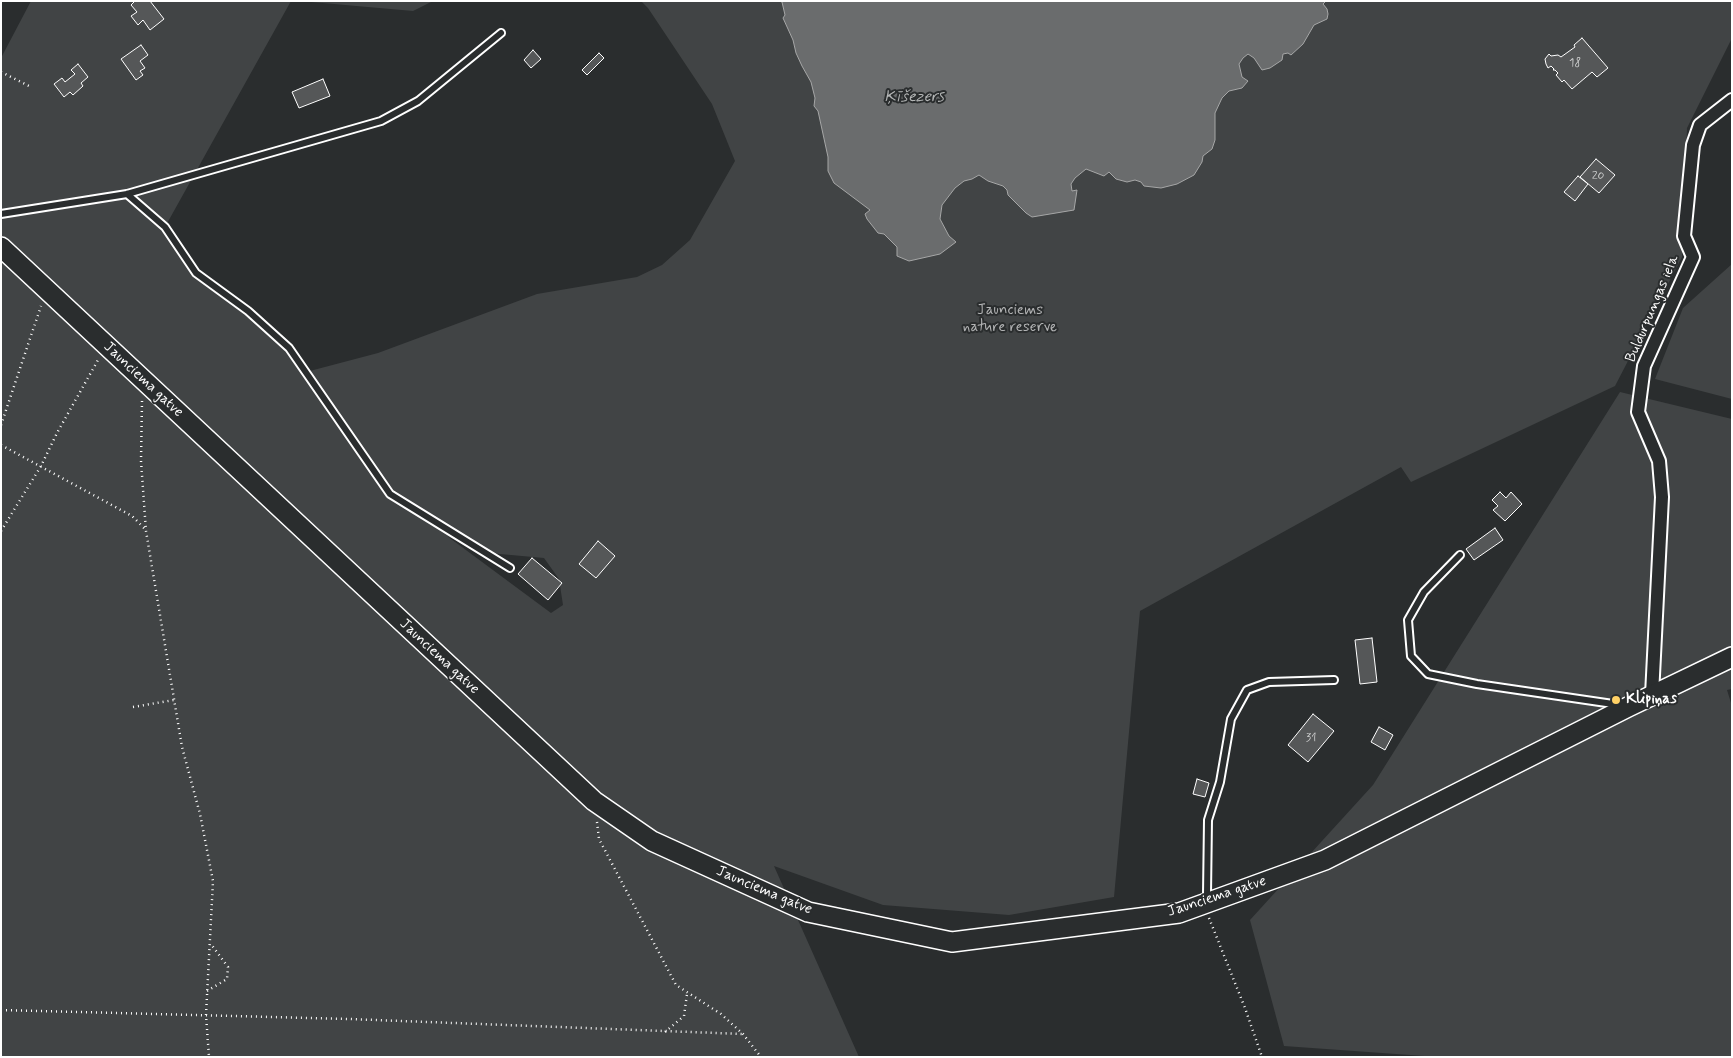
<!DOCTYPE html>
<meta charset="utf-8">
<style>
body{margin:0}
#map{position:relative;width:1733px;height:1058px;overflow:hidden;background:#2a2d2e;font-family:Mynerve,sans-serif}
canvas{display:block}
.frame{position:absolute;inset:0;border:2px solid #fff;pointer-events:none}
</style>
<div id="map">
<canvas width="1733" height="1058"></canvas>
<div class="frame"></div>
</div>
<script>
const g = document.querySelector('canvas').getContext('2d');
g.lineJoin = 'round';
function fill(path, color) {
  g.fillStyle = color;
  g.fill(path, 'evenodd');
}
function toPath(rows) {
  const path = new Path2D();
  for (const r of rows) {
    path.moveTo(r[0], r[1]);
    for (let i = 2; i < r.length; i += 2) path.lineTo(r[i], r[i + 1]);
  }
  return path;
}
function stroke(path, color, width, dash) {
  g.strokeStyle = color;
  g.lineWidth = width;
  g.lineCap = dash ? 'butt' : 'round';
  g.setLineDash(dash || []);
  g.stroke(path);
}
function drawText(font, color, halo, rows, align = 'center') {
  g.font = font + ' Mynerve,sans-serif';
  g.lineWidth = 4;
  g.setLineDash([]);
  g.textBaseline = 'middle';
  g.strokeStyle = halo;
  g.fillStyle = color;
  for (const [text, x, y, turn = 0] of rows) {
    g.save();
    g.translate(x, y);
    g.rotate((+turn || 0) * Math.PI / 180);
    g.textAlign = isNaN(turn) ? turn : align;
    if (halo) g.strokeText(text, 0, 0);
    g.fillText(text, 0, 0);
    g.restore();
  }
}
fill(toPath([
 [31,1,291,1,165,227,196,273,289,348,306,372,378,353,537,294,637,277,662,265,690,240,735,161,712,104,648,8,641,1,1732,1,1732,38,1687,128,1682,257,1615,386,1411,482,1401,467,1140,611,1114,897,1009,915,883,905,774,866,859,1057,1,1057,1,58],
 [447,536,478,552,544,558,559,579,563,605,551,613],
 [300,1,433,1,413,11],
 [1732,264,1732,399,1655,379,1683,308],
 [1620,392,1732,419,1732,689,1727,690,1732,706,1732,1057,1438,1057,1284,1046,1250,920,1373,785]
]), '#414445');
const water = toPath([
 [780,1,1326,1,1323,4,1327,9,1328,14,1327,19,1314,25,1303,44,1291,55,1288,53,1283,54,1282,60,1270,68,1262,70,1254,58,1248,54,1243,58,1239,64,1242,77,1248,81,1242,88,1229,91,1222,98,1215,113,1215,140,1212,149,1203,156,1202,162,1194,175,1177,184,1161,188,1144,186,1141,182,1135,180,1127,182,1116,179,1109,172,1104,176,1086,169,1075,178,1071,184,1072,191,1077,190,1074,210,1032,217,1026,213,1008,195,1007,190,1003,186,988,181,979,175,972,179,964,181,955,188,942,205,940,219,949,236,956,242,940,254,909,261,897,256,897,247,884,234,878,233,867,219,865,214,870,210,834,183,828,171,828,157,818,111,814,106,815,98,811,82,802,66,796,53,793,40,783,18,785,15,782,2,780,1]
]);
fill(water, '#6a6c6d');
stroke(water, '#a6a7a7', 1);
const building = toPath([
 [135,1,150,1,164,19,150,30,143,20,138,25,131,16,137,12,131,5,135,1],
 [1582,38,1608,68,1597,77,1592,72,1572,89,1564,80,1562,82,1556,75,1558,73,1555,70,1553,70,1554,69,1551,66,1548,68,1546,64,1545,59,1549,54,1551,56,1558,55,1561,57,1575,47,1574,45,1582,38],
 [141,45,148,55,140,61,145,68,140,71,143,75,136,80,121,59,141,45],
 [533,50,541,59,531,68,524,60,533,50],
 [599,53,604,58,587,75,582,70,599,53],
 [78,64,88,77,81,83,83,86,73,95,70,92,64,97,54,84,62,78,65,82,75,74,71,70,78,64],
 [323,79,330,96,299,108,292,92,323,79],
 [1596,159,1615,175,1599,193,1580,177,1596,159],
 [1578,176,1588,184,1575,201,1564,192,1578,176],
 [1500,492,1506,498,1511,492,1522,504,1505,521,1493,510,1498,506,1492,500,1500,492],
 [1495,528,1503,540,1474,560,1466,549,1495,528],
 [598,541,615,556,596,578,579,564,598,541],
 [532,558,562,583,548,600,518,574,532,558],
 [1372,638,1377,682,1360,684,1355,640,1372,638],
 [1313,714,1334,731,1308,762,1288,745,1313,714],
 [1379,727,1393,735,1385,750,1371,742,1379,727],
 [1197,779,1209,783,1205,797,1193,794,1197,779]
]);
fill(building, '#555758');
stroke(building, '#fff', 1);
const service = toPath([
 [127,194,165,227,196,273,248,311,289,348,390,494,510,568],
 [1,214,127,194,381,121,418,101,501,33],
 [1460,555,1424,592,1408,620,1411,656,1428,674,1477,684,1620,705],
 [1205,900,1207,894,1208,820,1220,782,1231,719,1247,690,1269,682,1334,680]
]);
const minor = toPath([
 [1652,695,1662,497,1659,461,1638,412,1644,366,1693,257,1684,236,1693,145,1700,125,1732,100]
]);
const secondary = toPath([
 [1,247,594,801,652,841,808,912,952,942,1179,913,1325,860,1628,707,1732,657]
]);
stroke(service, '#fff', 10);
stroke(minor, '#fff', 16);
stroke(secondary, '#fff', 22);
stroke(toPath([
 [1,72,29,86],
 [142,401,141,461,146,531,182,747,200,814,213,881,206,1015,209,1057],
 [1,425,41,306],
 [1,445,132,516,146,530],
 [1,531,41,466,57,433,98,360],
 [133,707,174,700],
 [597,822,599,839,676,985,721,1014,743,1034,761,1057],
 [1209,918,1245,1008,1262,1057],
 [207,991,227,979,228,967,211,944],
 [1,1010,349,1019,743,1034],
 [665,1032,684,1016,687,994]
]), '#fff', 2.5, [1, 4]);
stroke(service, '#2a2d2e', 6);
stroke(minor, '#2a2d2e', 12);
stroke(secondary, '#2a2d2e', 19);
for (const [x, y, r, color] of [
 [1616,700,5,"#ffd166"]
]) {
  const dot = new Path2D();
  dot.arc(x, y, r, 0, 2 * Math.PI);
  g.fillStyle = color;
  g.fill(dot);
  stroke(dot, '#2a2d2e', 2);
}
drawText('12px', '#d4d5d5', null, [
 ["18",1575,63],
 ["20",1598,176],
 ["31",1311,738]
]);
drawText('15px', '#fff', '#2a2d2e', [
 ["Buldurpungas iela",1653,309,-67],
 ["Jaunciema gatve",143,380,43],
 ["Jaunciema gatve",439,657,43],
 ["Jaunciema gatve",764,891,23],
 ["Jaunciema gatve",1217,897,-18]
]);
drawText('15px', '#b3b4b5', '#2a2d2e', [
 ["Jaunciems",1010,311],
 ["nature reserve",1010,328]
]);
drawText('bold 15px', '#fff', '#2a2d2e', [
 ["Klipiņas",1626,700]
], 'left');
drawText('italic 16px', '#b4b6b6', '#2a2d2e', [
 ["Ķīšezers",914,98]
]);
</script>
